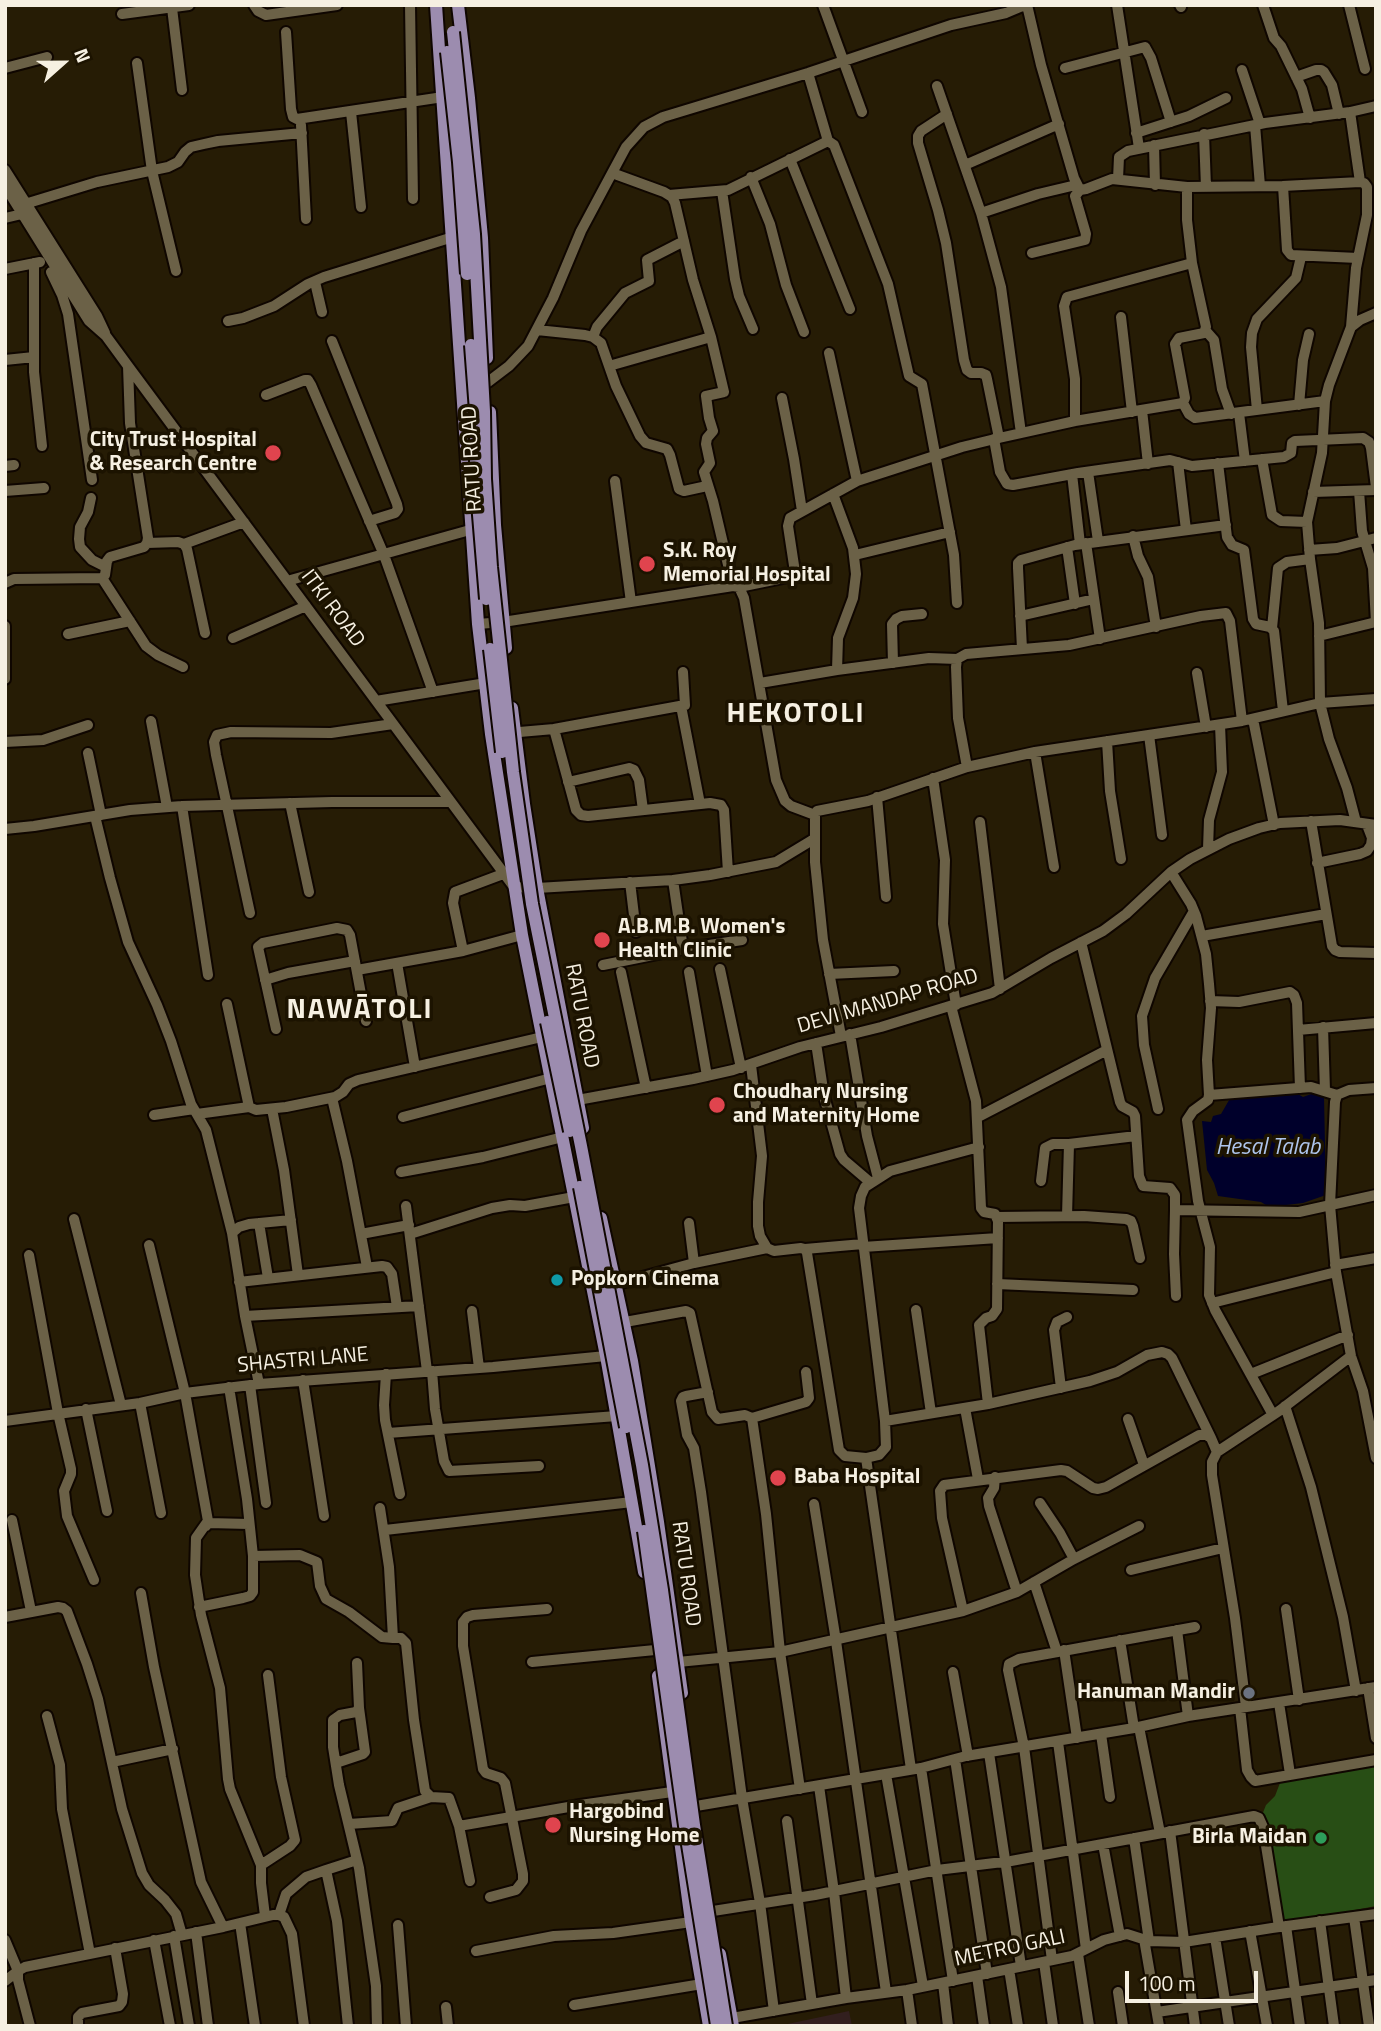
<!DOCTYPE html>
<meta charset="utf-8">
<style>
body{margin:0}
#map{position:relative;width:1381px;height:2031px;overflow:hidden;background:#261c05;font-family:"Titillium Web",sans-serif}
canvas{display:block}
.frame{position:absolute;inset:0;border:7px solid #f6f0e2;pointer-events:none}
.north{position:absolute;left:28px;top:28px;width:70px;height:70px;-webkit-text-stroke:5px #1c1300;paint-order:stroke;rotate:69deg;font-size:19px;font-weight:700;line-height:28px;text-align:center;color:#f6f0e2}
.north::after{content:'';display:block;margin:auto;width:24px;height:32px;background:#f6f0e2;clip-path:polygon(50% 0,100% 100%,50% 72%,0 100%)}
.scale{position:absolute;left:1125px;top:1971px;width:133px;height:32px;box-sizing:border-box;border:4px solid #f6f0e2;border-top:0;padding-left:9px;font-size:21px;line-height:24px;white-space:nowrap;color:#f6f0e2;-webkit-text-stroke:5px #1c1300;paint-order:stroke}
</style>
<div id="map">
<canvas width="1381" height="2031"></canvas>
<div class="frame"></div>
<div class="north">N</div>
<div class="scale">100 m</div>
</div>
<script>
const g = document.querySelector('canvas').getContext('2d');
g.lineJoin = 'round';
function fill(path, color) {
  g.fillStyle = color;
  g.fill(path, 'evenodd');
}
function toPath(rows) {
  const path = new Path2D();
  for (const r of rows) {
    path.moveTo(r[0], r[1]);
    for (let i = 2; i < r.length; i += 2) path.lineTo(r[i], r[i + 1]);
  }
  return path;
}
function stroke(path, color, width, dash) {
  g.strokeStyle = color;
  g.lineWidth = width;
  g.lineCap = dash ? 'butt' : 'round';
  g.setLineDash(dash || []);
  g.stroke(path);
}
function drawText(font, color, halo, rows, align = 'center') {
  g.font = font + ' "Titillium Web",sans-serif';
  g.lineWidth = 7;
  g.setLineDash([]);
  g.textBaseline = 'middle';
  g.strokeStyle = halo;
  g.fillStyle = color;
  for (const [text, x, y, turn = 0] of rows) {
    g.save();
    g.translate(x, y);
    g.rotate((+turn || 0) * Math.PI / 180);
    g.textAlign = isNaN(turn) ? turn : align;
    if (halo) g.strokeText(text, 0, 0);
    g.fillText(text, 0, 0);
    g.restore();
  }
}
fill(toPath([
 [849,2011,852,2026,778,2026]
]), '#321f1e');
fill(toPath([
 [1376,1764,1376,1906,1307,1919,1282,1921,1262,1815,1266,1805,1275,1796,1280,1783]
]), '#284e15');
fill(toPath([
 [1293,1091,1303,1097,1314,1093,1324,1096,1326,1195,1303,1203,1269,1207,1261,1202,1218,1196,1214,1183,1207,1170,1202,1121,1211,1122,1213,1116,1221,1114,1232,1095]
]), '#00002b');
const minor = toPath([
 [254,5,258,11,266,15,337,5],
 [410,5,413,199],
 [823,5,862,112],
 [1027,5,1041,65,1074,178,1080,190,1086,189,1112,179,1187,187,1283,186,1360,182,1364,183,1367,187,1367,215,1356,268,1351,327,1329,385,1325,401,1322,453,1307,522,1310,559,1319,623,1320,703,1329,739,1347,788,1356,822],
 [1117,5,1139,148],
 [1180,5,1181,7],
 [1263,5,1274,38,1281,46,1302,89,1310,118],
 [1349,5,1365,69],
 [172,8,182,90],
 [122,14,189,5],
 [286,32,291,109,293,117,297,119,443,97],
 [137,63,152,171,176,271],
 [5,68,47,57],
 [1065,68,1145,47,1151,58,1171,122],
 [1242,70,1260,124],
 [808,73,828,141],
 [1296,77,1316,70,1321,70,1324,72,1332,85,1339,114],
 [937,86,981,213,1001,287,1021,433],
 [351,112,361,207],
 [1350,112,1360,182],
 [947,114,921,131,918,136,918,143,938,210,946,243,964,360,967,370,971,373,981,373,986,375,987,379,999,438],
 [301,125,306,219],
 [1255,125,1260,186],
 [1136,133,1189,116,1226,98],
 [1204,134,1206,187],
 [1154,145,1155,185],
 [790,159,850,309],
 [965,165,1059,124],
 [5,170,97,316,105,333],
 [612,173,664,192,672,197,675,203,693,280,711,337,724,392,706,396,709,418,713,431,707,438,706,444,710,463,704,472,713,501,733,586],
 [751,177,770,224,786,285,804,332],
 [1118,179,1119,157,1128,151,1265,123,1350,112,1376,106],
 [5,186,89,321,106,336,128,366,514,887,537,888,673,880,710,875,776,862,814,839],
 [1283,186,1287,250,1291,255,1358,258],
 [722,191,735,279,739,296,753,329],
 [669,195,728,190,828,141,834,145,888,284,909,376,922,384,954,555,957,603],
 [25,204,97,182,168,167,178,162,185,152,191,147,204,144,218,141,302,133],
 [981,213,1038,194,1076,185],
 [5,218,22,214],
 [1032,253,1085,240,1086,234,1075,196,1080,190],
 [34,263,34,372,42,446],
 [5,269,40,262],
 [51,272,62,295,68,314,92,480],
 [315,282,322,312],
 [1121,317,1132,412],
 [228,321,243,318,274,306,308,284,324,277,453,237],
 [1351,327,1360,320,1376,313],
 [537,330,585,335,593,337,601,343,616,386,640,436,646,443,667,449,670,455,679,489,684,491,707,486],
 [1206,331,1214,340,1222,389,1231,414],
 [593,337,597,327,625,293,649,281,647,260,684,241],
 [332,341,397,504,398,509,395,513,369,521],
 [829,353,857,481],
 [5,360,34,357],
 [609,366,711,337],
 [488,382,509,366,528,346,553,298,581,231,612,173,626,147,644,127,663,117,808,73,951,25,1006,13,1025,5],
 [266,395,305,380,308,380,311,385,384,555,433,692],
 [782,398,794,459,802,511],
 [1183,403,1189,414,1195,418,1325,401],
 [1299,405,1303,360,1309,334],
 [1142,410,1148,464],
 [1257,410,1251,347,1252,333,1257,319,1296,278,1301,257],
 [1239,413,1245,461],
 [1075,421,1075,379,1064,306,1067,297,1192,263],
 [994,439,1000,472,1007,484,1013,485,1078,473,1170,460,1192,466,1284,457,1291,453,1292,443,1295,441,1363,438,1369,442,1371,448,1376,487],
 [1262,459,1272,515,1281,521,1307,522],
 [1178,462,1186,530],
 [1218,463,1227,537,1232,545,1244,550,1253,619,1256,624,1270,627,1274,631,1283,711],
 [5,466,14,465],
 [1088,472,1098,541],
 [1072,474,1080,544],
 [615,481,631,602],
 [5,491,44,488],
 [1359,491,1362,531,1373,568,1376,622],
 [1313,492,1376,490],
 [833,494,853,548,856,574,853,598,838,638,837,670],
 [91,498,88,512,80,527,79,539,80,547,92,560,106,567],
 [1133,536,1138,556,1148,577,1156,627],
 [147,543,178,542,184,544,187,549,205,633],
 [1086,543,1100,639],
 [184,544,244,522],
 [1067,547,1075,604],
 [1309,550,1337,548,1376,538],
 [855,555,950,532],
 [102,578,146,646,158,655,183,667],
 [287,581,477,528],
 [5,583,14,579,102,578,105,575,107,561,110,557,144,547,147,543,148,538,130,423,128,366],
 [739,587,793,576,795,572,788,526,790,518,857,481,962,447,999,438,1075,421,1183,403,1185,398,1175,344,1179,338,1204,333,1206,327,1192,263,1187,220,1187,187],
 [1020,616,1094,599],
 [478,624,503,622,733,586,739,587,744,598,776,780,785,801,791,806,815,815],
 [5,626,5,679],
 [1272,628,1278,568,1287,562,1310,559],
 [68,634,130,621],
 [1319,636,1376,622],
 [233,638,306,606],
 [1022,649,1018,568,1018,563,1021,560,1075,545,1226,525],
 [893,663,892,624,896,619,902,616,922,614],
 [1197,673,1206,727],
 [760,683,837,670,929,658,957,659],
 [376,701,486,683],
 [681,706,700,804],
 [1253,719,1274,825],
 [151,721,167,807],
 [554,729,685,705,683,672],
 [508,733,554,729,576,810,581,815,588,816,710,803,721,805,724,810,728,872],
 [1149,735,1162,835],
 [1107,741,1110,791,1121,859],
 [5,742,43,740,88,725],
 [1035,752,1054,867],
 [88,753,101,815],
 [967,767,958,718,956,667,957,659,966,654,1069,645,1201,616,1226,613,1230,621,1242,721],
 [933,778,945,860,943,924,956,1005],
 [568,782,629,768,634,770,639,780,643,810],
 [877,797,886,897],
 [290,803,309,892],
 [182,806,208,975],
 [95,816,110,878,128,942,157,1005,171,1041,191,1104,206,1130,232,1233],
 [1311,821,1332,946,1335,950,1340,952,1376,953],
 [980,822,1000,989],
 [5,829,34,826,130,810,182,806,332,802,451,802],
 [1208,849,1209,820,1222,772,1220,725],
 [1317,863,1360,854,1367,851,1371,845,1372,838,1367,825],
 [1171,872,1191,904,1196,916,1206,954,1209,984,1211,1008,1207,1060,1209,1095,1208,1100,1193,1111,1187,1120,1198,1201,1210,1247,1209,1295,1215,1310,1273,1415],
 [630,882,636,932],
 [250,913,216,755,214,742,217,735,231,732,331,733,393,724],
 [1202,936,1326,914],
 [1081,942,1120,1102,1122,1106,1133,1112,1135,1116,1139,1176,1143,1186,1170,1188,1175,1195,1175,1210,1299,1212,1376,1195],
 [683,949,742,940],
 [463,951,453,903,455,892,503,874],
 [397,963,415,1067],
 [603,965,683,949,673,880],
 [720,969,741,1068],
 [357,970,463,951,522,935],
 [621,972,646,1088],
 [689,972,707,1076],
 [829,974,894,971],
 [265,980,288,973,355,961],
 [1210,1001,1239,1002,1290,992,1294,995,1297,1003,1300,1088],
 [227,1004,249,1107,256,1110,286,1107,335,1097,343,1092,349,1084,358,1080,542,1037],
 [951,1006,976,1101,981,1208,984,1212,995,1214,998,1221,997,1309,992,1316,986,1318,979,1325,988,1404],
 [1323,1027,1325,1091],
 [276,1029,258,947,263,943,337,928,347,930,350,935,366,1021],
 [1298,1030,1376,1023],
 [850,1034,867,1136,878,1178],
 [841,1036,823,940,815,862,815,815,817,811,868,801,967,767,1035,752,1242,721,1320,703,1376,699],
 [816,1043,824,1096,840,1154,844,1160,871,1183],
 [751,1065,762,1156,758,1202,758,1226,760,1236,767,1248,774,1251,801,1248,805,1249,807,1253,839,1450,845,1456,866,1458],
 [1376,1088,1349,1090,1337,1095,1335,1102,1330,1205,1336,1272,1351,1356,1363,1391,1376,1458],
 [1209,1095,1311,1087,1337,1095],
 [332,1098,347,1161,367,1267],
 [572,1101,693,1079,733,1070,800,1047,881,1027,992,993,1051,958,1103,931,1126,914,1171,872,1190,859,1229,839,1259,828,1280,823,1340,820,1376,825],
 [272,1109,284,1170,298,1275],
 [1158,1109,1144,1045,1142,1016,1155,978,1194,911],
 [197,1114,249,1107],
 [154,1115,194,1109],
 [403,1117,551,1078],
 [978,1117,1107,1050],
 [401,1172,483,1157,563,1137],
 [1041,1181,1045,1148,1053,1144,1069,1144],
 [406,1206,427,1371],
 [1175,1210,1174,1254,1176,1296],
 [1067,1216,1069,1144,1136,1136],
 [997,1217,1084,1216,1126,1219,1131,1221,1133,1226,1140,1258],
 [74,1219,121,1405],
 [259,1223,268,1278],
 [361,1234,409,1225],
 [410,1234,492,1208,510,1205,525,1206,574,1197],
 [149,1245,185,1393,208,1521,196,1538,195,1575,201,1615,220,1688,228,1779,230,1789,261,1865,261,1883,265,1916],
 [863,1247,998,1238],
 [805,1249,863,1244],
 [29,1255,58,1413,71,1469,71,1474,64,1491,67,1516,94,1580],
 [694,1263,767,1248],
 [1335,1265,1376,1258],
 [239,1282,382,1266,387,1267,392,1274,397,1307],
 [617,1284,694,1263,689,1223],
 [997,1284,1133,1290],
 [1212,1303,1336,1272],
 [916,1310,931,1413],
 [472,1311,479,1368],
 [245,1316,419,1306],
 [625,1322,686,1311,690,1313,712,1412,718,1419,745,1415,752,1418,766,1514,780,1652,800,1789],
 [432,1371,435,1409,444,1461,449,1471,539,1466],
 [386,1374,384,1405,385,1420,400,1494],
 [1251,1374,1348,1335],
 [303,1380,324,1516],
 [259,1384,245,1316,232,1233,239,1227,249,1224,291,1220],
 [250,1385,266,1503],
 [1061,1388,1054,1330,1057,1322,1067,1317],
 [708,1392,686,1396,683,1397,681,1401,687,1435,694,1448,701,1492,742,1798,760,1903,774,2011],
 [140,1403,161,1513],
 [1285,1406,1311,1487,1343,1617,1356,1691],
 [965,1408,978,1479],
 [86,1409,107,1511],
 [752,1418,806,1402,809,1398,806,1372],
 [1128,1419,1144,1465],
 [5,1421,140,1403,185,1393,259,1384,493,1367,606,1356],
 [885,1421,988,1404,1090,1381,1117,1372,1147,1355,1162,1352,1168,1354,1172,1358,1211,1438],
 [388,1433,617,1416],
 [995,1477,994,1488,988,1498,989,1506,1017,1592],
 [1040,1503,1060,1533,1074,1559],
 [814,1504,836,1641,886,1992],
 [380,1508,389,1567,393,1638,401,1638,406,1643,414,1720,425,1791,431,1797,449,1798,459,1826,580,1805,672,1792],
 [12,1520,31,1611],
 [206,1526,208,1523,249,1524],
 [385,1530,632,1502],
 [253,1556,300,1555,317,1562,320,1586,326,1599,349,1612,382,1637,393,1638],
 [1131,1570,1223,1548],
 [1034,1582,1057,1652],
 [141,1593,154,1667,201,1882,223,1927],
 [199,1607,243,1598,250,1596,253,1592,253,1556,247,1499,229,1387],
 [1286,1609,1299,1700],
 [963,1611,942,1518,940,1491,944,1485,1061,1470,1067,1471,1093,1488,1098,1489,1106,1487,1199,1435,1206,1435,1211,1438,1217,1452],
 [5,1617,58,1607,63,1608,67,1611,87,1664,98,1699,122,1809,142,1873,149,1885,165,1900,176,1914,182,1935],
 [1177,1630,1188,1716],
 [1120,1640,1134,1728],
 [1064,1650,1077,1738],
 [532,1662,655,1650],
 [678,1662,780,1652,963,1611,1017,1592,1074,1559,1139,1526],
 [357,1663,359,1708,356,1712,340,1715,333,1720,333,1747,339,1785,359,1868,376,1986,377,2026],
 [953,1672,968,1756],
 [1368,1688,1376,1738],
 [1279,1703,1290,1774],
 [1246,1707,1235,1618,1212,1475,1212,1462,1217,1452,1279,1411,1351,1356],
 [1240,1708,1247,1770,1251,1777,1255,1781,1376,1760],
 [47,1716,60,1765,62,1809,90,1954],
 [1139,1727,1160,1833],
 [1101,1734,1110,1797],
 [1058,1742,1086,1949],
 [989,1753,1021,1966],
 [955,1759,987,1974],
 [112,1762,173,1749],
 [336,1763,363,1754,365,1752,359,1708],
 [921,1768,953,1981],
 [911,1769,866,1458,879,1455,886,1447,885,1421,859,1208,861,1196,865,1187,890,1171,979,1147],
 [886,1774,923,1986],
 [819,1786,834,1892,846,1998],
 [696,1806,921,1768,966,1756,1134,1728,1188,1716,1376,1687],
 [787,1821,812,2004],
 [349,1824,392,1821,398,1808,431,1797],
 [459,1826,470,1881],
 [1170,1831,1195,2026],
 [1134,1838,1149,1941],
 [1103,1844,1120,1936],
 [261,1865,290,1846,295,1840,281,1777,268,1675],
 [326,1870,357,1860],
 [490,1897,516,1890,523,1881,523,1874,505,1783,501,1778,486,1773,483,1769,463,1646,463,1622,467,1617,473,1615,547,1609],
 [713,1911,815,1895,937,1870,1011,1861,1254,1816,1259,1818,1263,1827,1279,1927],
 [279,1915,286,1894,306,1877,326,1870,337,1921,348,2026],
 [1354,1917,1369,2026],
 [1320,1921,1334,2026],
 [240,1923,255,2026],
 [398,1925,406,2026],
 [1286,1926,1300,2026],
 [1250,1931,1267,2026],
 [196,1932,208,2026],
 [174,1936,189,2026],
 [1215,1937,1229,2026],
 [1144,1939,1159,2026],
 [5,1940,18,1971,5,1981],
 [154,1940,170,2026],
 [476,1951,554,1936,613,1933,691,1922],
 [1078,1954,1089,2026],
 [1052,1960,1024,1747,1008,1670,1009,1664,1019,1659,1195,1627],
 [1044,1962,1053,2026],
 [1009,1969,1018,2026],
 [977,1976,984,2026],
 [943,1983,948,2026],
 [907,1990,912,2026],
 [1118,1992,1123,2026],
 [574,2005,702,1984],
 [446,2007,448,2026],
 [1157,2012,1376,1980],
 [732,2018,846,1998,907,1990,1072,1956,1104,1940,1127,1934,1149,1941,1184,1942,1272,1928,1376,1914],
 [30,2026,18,1980,18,1971,25,1967,223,1927,273,1915,279,1915,284,1917,292,1934,304,2026],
 [78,2026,78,2017,82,2013,119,2006,122,2002,123,1994,115,1948]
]);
const major = toPath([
 [436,5,478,624,491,734,522,935,606,1356,644,1572],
 [458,5,469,98,482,238,487,358],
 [490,412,495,525,506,648],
 [512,708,524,804,537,888,583,1128],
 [601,1218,632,1361,658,1522,682,1693],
 [658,1676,691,1922,709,2026],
 [720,1954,733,2026]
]);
stroke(minor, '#0f0600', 14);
stroke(major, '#0f0600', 16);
stroke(minor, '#6b6147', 10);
stroke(major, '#9c8caf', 12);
const majorBridge = toPath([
 [453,32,474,234,484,411,485,479,491,567,513,772,532,904,581,1146,642,1465,662,1590,694,1825,726,2026],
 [447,52,459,162,467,274],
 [471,345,476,411,476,479,486,599],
 [490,649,502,752],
 [547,1022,570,1131],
 [580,1187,626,1427],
 [644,1531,685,1826,717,2025]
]);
stroke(majorBridge, '#0f0600', 16, []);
stroke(majorBridge, '#9c8caf', 12);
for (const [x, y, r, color] of [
 [273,453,9,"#e0444e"],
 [647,564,9,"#e0444e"],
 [602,940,9,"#e0444e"],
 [717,1105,9,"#e0444e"],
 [557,1280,7,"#0f9aa8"],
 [778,1478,9,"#e0444e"],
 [1249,1693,7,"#6b7280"],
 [553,1825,9,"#e0444e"],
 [1321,1838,7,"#2e9e5b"]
]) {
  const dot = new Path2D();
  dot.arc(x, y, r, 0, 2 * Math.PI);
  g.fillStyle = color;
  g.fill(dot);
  stroke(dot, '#1c1300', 2.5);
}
drawText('bold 21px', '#f6f0e2', '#1c1300', [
 ["City Trust Hospital",257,441,"right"],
 ["& Research Centre",257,465,"right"],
 ["S.K. Roy",663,552],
 ["Memorial Hospital",663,576],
 ["A.B.M.B. Women's",618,928],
 ["Health Clinic",618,952],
 ["Choudhary Nursing",733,1093],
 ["and Maternity Home",733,1117],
 ["Popkorn Cinema",571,1280],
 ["Baba Hospital",794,1478],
 ["Hanuman Mandir",1235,1693,"right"],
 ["Hargobind",569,1813],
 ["Nursing Home",569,1837],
 ["Birla Maidan",1307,1838,"right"]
], 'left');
drawText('21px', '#f6f0e2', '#1c1300', [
 ["RATU ROAD",473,459,-93],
 ["ITKI ROAD",332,609,53],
 ["DEVI MANDAP ROAD",888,1002,-16],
 ["RATU ROAD",581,1016,79],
 ["SHASTRI LANE",303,1361,-5],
 ["RATU ROAD",685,1574,82],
 ["METRO GALI",1010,1949,-12]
]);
drawText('italic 23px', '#aec5ec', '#1c1300', [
 ["Hesal Talab",1268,1148]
]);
g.letterSpacing = '2px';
drawText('bold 28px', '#f6f0e2', '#1c1300', [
 ["HEKOTOLI",796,715],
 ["NAWĀTOLI",360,1011]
]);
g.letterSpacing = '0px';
</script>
